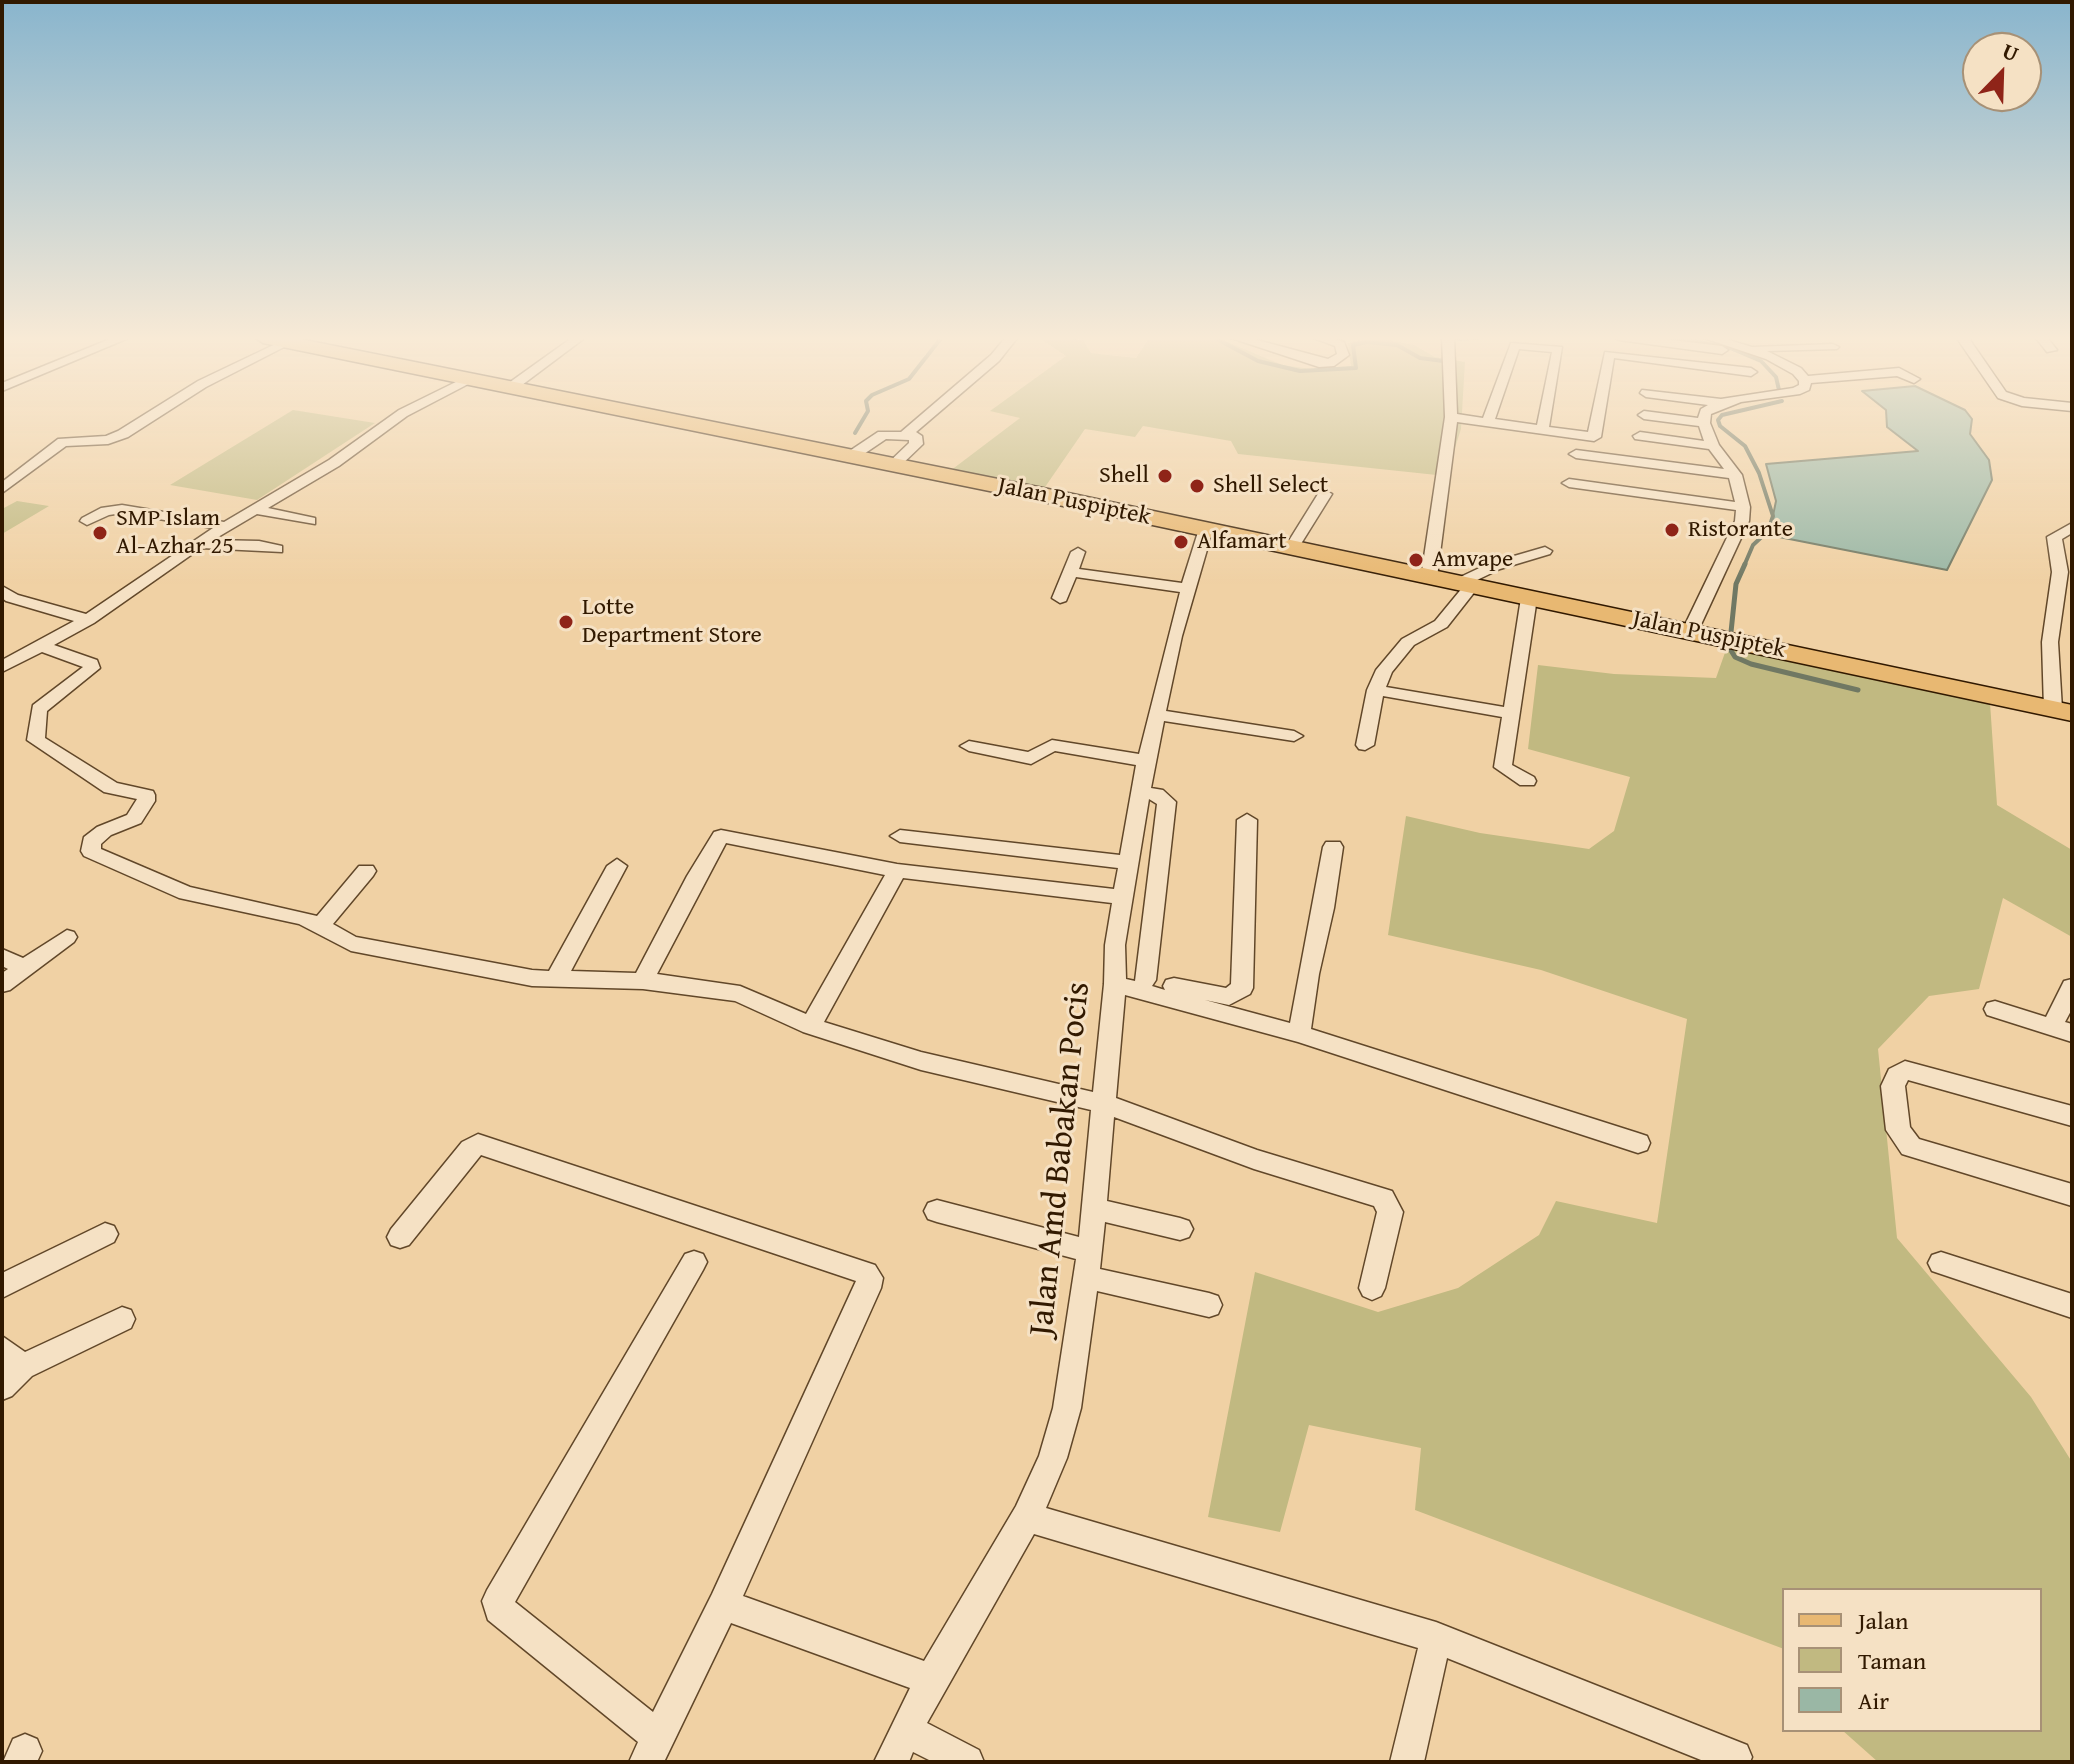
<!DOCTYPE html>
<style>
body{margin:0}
#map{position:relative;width:2074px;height:1764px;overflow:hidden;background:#f0d1a4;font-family:"Gentium Book Plus",serif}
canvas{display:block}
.frame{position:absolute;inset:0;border:4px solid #311900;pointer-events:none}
.legend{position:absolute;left:1782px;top:1588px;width:260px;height:144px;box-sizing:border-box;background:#f5e1c4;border:2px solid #a79176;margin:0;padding:10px 14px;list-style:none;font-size:24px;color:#311900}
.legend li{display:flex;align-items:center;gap:16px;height:40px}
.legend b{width:40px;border:2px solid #a79176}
.north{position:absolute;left:1962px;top:32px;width:80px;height:80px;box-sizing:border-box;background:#f5e1c4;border:2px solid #a79176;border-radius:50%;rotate:23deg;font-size:22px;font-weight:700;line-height:32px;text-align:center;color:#311900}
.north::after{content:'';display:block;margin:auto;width:28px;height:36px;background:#8f2418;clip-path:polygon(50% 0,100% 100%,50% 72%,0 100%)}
</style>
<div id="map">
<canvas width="2074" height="1764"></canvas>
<div class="frame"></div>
<ul class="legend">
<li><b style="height:10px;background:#e8b872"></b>Jalan</li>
<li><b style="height:22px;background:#c1b981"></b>Taman</li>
<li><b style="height:22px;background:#9ab7a5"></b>Air</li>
</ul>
<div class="north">U</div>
</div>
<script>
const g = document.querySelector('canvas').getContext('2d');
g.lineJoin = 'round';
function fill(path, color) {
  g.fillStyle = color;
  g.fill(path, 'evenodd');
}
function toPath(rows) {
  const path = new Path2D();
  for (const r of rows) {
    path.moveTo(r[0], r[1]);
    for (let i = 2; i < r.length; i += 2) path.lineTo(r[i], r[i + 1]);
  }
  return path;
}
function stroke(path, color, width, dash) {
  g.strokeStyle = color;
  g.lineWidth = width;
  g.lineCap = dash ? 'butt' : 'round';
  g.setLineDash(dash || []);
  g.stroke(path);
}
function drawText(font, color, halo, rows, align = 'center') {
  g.font = font + ' "Gentium Book Plus",serif';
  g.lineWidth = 6;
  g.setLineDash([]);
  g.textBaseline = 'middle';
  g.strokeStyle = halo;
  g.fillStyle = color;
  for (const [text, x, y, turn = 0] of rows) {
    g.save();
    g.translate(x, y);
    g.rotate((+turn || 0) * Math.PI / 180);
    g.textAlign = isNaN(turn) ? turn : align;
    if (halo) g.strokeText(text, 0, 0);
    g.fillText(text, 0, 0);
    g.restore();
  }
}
fill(toPath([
 [1038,337,1083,340,1091,353,1136,358,1150,337,1216,337,1282,365,1311,369,1351,366,1348,343,1362,340,1361,337,1392,337,1392,341,1414,345,1435,357,1465,362,1461,429,1446,476,1238,454,1231,441,1143,426,1135,437,1085,429,1043,490,950,471,1020,418,990,411,1066,356],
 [293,410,375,423,257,500,170,485],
 [17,501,49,506,2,534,2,509],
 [1727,647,1990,703,1997,805,2072,850,2072,937,2003,898,1979,989,1929,996,1878,1049,1897,1238,2031,1397,2072,1462,2072,1762,1878,1762,1842,1730,2040,1730,2040,1590,1784,1590,1784,1649,1415,1510,1421,1448,1309,1425,1280,1532,1208,1517,1255,1272,1378,1312,1458,1288,1539,1235,1556,1201,1657,1223,1687,1019,1541,970,1388,935,1406,816,1480,833,1589,849,1614,831,1630,777,1528,749,1538,665,1614,674,1716,678]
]), '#c1b981');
const water = toPath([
 [1915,386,1965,410,1972,419,1970,434,1989,460,1992,480,1947,570,1769,535,1776,501,1766,464,1918,451,1887,427,1886,410,1862,391,1915,386]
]);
fill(water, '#9ab7a5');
stroke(water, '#707863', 2);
stroke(toPath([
 [1213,337,1258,361,1300,371,1356,368,1353,345,1367,342,1397,345,1420,358,1443,361],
 [1672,337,1730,348,1761,361,1776,377,1779,390],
 [1459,339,1483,337],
 [855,433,868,411,866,401,872,395,909,379,942,337],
 [1744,566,1753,545,1768,531,1773,516,1759,473,1745,446,1720,426,1718,420,1722,415,1782,401]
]), '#707863', 4);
stroke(toPath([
 [1731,632,1736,584,1745,564],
 [1730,649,1735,657,1751,664,1858,690]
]), '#707863', 5);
const street = toPath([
 [115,337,131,337,2,391,2,383,115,337],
 [573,337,586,337,514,391,506,391,506,385,573,337],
 [1006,337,1018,337,999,361,916,432,922,436,923,444,898,468,886,465,909,443,909,440,886,439,855,460,845,460,845,454,878,432,901,432,991,355,1006,337],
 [1228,337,1246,337,1328,359,1337,354,1335,346,1311,337,1329,337,1344,342,1349,355,1334,366,1319,367,1228,337],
 [1442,337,1454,337,1457,414,1483,418,1511,343,1562,347,1549,427,1588,432,1605,352,1751,368,1757,372,1751,376,1614,358,1601,437,1594,441,1457,422,1437,577,1429,582,1421,577,1445,417,1442,337],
 [1519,349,1552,352,1537,425,1495,419,1519,349],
 [1613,337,1646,337,1722,346,1728,350,1722,354,1619,340,1613,337],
 [1701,337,1719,337,1752,347,1833,344,1839,347,1837,349,1767,351,1801,368,1808,376,1899,368,1920,379,1914,383,1897,376,1811,383,1809,390,1800,394,1741,402,1711,414,1710,423,1719,445,1742,475,1750,507,1749,521,1698,631,1690,636,1682,631,1735,521,1736,510,1569,487,1562,483,1569,479,1735,502,1729,478,1576,458,1569,454,1576,450,1724,469,1709,449,1635,439,1633,436,1640,432,1704,441,1699,426,1644,419,1638,415,1644,411,1698,418,1701,409,1708,405,1646,397,1640,393,1642,390,1721,399,1793,388,1799,385,1799,381,1793,374,1766,359,1701,337],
 [1956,337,1968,337,2006,392,2024,398,2072,403,2072,411,2022,406,1998,398,1956,337],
 [2035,337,2047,337,2057,350,2047,352,2035,337],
 [286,339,290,340,290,344,206,387,128,437,108,444,66,446,2,493,2,482,58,439,106,436,118,431,198,381,286,339],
 [464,378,474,381,407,416,339,466,268,508,315,518,315,524,257,514,213,540,259,541,282,546,282,552,201,548,94,623,54,645,97,660,100,668,47,711,45,738,117,783,153,791,155,795,155,801,141,823,111,835,101,844,101,849,190,887,317,916,359,866,373,866,376,871,373,876,333,924,356,937,532,970,549,971,607,866,617,859,627,866,571,971,636,973,687,876,714,832,721,830,897,864,1114,889,1118,868,900,842,890,836,900,830,1120,855,1136,765,1055,751,1031,764,969,751,960,746,969,741,1028,752,1052,740,1139,754,1180,592,1076,577,1066,601,1060,603,1052,598,1071,552,1078,548,1085,552,1079,569,1182,583,1199,529,1201,526,1211,526,1213,529,1182,636,1166,711,1294,731,1303,736,1294,741,1164,721,1151,788,1163,790,1176,802,1156,980,1152,986,1165,990,1163,986,1166,980,1174,978,1226,988,1231,984,1237,820,1247,814,1257,820,1253,988,1250,994,1229,1005,1205,1000,1290,1023,1323,847,1326,842,1340,842,1343,847,1334,908,1319,974,1311,1029,1638,1133,1647,1136,1650,1143,1647,1150,1638,1153,1298,1042,1125,995,1116,1098,1257,1150,1392,1191,1403,1212,1385,1288,1381,1296,1372,1300,1363,1296,1359,1288,1377,1212,1374,1206,1254,1169,1114,1117,1107,1201,1180,1218,1189,1221,1193,1229,1189,1237,1180,1240,1105,1222,1100,1269,1209,1293,1218,1296,1222,1305,1218,1314,1209,1317,1097,1291,1081,1408,1067,1458,1046,1508,1436,1622,1747,1745,1752,1757,1750,1762,1706,1762,1447,1658,1424,1762,1390,1762,1418,1648,1034,1534,927,1723,979,1750,984,1762,933,1762,913,1752,909,1762,874,1762,910,1688,731,1623,664,1762,629,1762,638,1742,488,1620,482,1601,487,1590,685,1254,694,1251,703,1254,707,1262,703,1270,515,1602,653,1712,712,1594,856,1281,481,1155,409,1245,400,1248,391,1245,387,1237,391,1229,462,1142,478,1134,875,1265,883,1278,881,1288,743,1596,924,1661,1016,1506,1039,1456,1053,1408,1076,1259,937,1222,928,1219,924,1211,928,1203,937,1200,1079,1237,1091,1110,921,1070,803,1032,735,1001,643,989,532,986,351,951,299,924,179,898,84,856,81,851,84,837,97,827,127,815,137,799,104,792,27,740,33,705,83,667,42,652,2,672,2,660,74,621,6,601,2,598,2,586,18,595,86,614,213,528,122,513,109,515,87,525,80,521,82,518,101,508,122,505,224,522,329,460,399,410,464,378],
 [1149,799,1157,804,1135,981,1126,979,1125,945,1149,799],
 [726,843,885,875,806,1014,740,986,657,974,726,843],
 [903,878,1112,903,1105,945,1104,984,1093,1092,921,1052,824,1022,903,878],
 [1325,490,1332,494,1299,547,1292,551,1287,550,1285,547,1318,494,1325,490],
 [2072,523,2072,533,2062,539,2068,572,2058,642,2062,709,2053,714,2044,709,2042,642,2052,572,2047,537,2072,523],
 [1545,547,1552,551,1550,554,1500,569,1475,581,1480,585,1447,627,1414,645,1392,672,1386,687,1504,707,1521,598,1529,593,1535,595,1537,598,1512,765,1534,777,1536,781,1534,785,1520,785,1494,767,1502,717,1383,696,1374,745,1365,750,1359,749,1356,745,1367,690,1376,670,1402,639,1435,621,1463,587,1454,586,1454,580,1490,563,1545,547],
 [67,930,74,932,77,937,74,942,10,990,2,992,2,973,8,969,2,966,2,949,23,958,67,930],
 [2072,979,2072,1009,2065,1022,2072,1024,2072,1042,1987,1015,1984,1009,1987,1003,1995,1001,2046,1017,2064,981,2072,979],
 [1905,1061,2072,1106,2072,1126,1908,1080,1905,1086,1910,1127,1919,1139,2072,1184,2072,1206,1902,1154,1886,1130,1881,1086,1889,1069,1905,1061],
 [105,1223,114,1226,118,1234,114,1242,2,1298,2,1273,105,1223],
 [1941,1252,2072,1294,2072,1318,1932,1271,1928,1263,1932,1255,1941,1252],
 [122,1307,131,1310,135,1319,131,1328,32,1376,12,1396,2,1400,2,1336,25,1352,122,1307],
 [25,1734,37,1739,42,1751,37,1762,3,1762,13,1739,25,1734]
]);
const primary = toPath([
 [254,337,290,337,1068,493,2072,705,2072,721,1068,507,263,343,254,337]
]);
stroke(street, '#614729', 3);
stroke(primary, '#311900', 3);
fill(street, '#f5e1c4');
fill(primary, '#e8b872');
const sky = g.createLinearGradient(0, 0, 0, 584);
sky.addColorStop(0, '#89b5cd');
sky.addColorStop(0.58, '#f8ead6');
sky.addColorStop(1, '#f8ead600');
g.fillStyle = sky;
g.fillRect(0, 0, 2074, 584);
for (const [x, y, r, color] of [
 [1165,476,8,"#8f2418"],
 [1197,486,8,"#8f2418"],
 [1672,530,8,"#8f2418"],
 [100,533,8,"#8f2418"],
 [1181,542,8,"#8f2418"],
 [1416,560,8,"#8f2418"],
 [566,622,8,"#8f2418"]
]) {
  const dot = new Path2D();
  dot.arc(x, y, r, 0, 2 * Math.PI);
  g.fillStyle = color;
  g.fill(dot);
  stroke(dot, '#f5e1c4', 3);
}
drawText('24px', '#311900', '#f5e1c4', [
 ["Shell",1149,476,"right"],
 ["Shell Select",1213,486],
 ["SMP Islam",116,519],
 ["Al-Azhar 25",116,547],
 ["Ristorante",1688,530],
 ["Alfamart",1197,542],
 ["Amvape",1432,560],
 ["Lotte",582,608],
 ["Department Store",582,636]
], 'left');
drawText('24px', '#311900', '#f5e1c4', [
 ["Jalan Puspiptek",1074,502,12],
 ["Jalan Puspiptek",1709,635,12]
]);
drawText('34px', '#311900', '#f5e1c4', [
 ["Jalan Amd Babakan Pocis",1061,1159,-84]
]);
</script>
